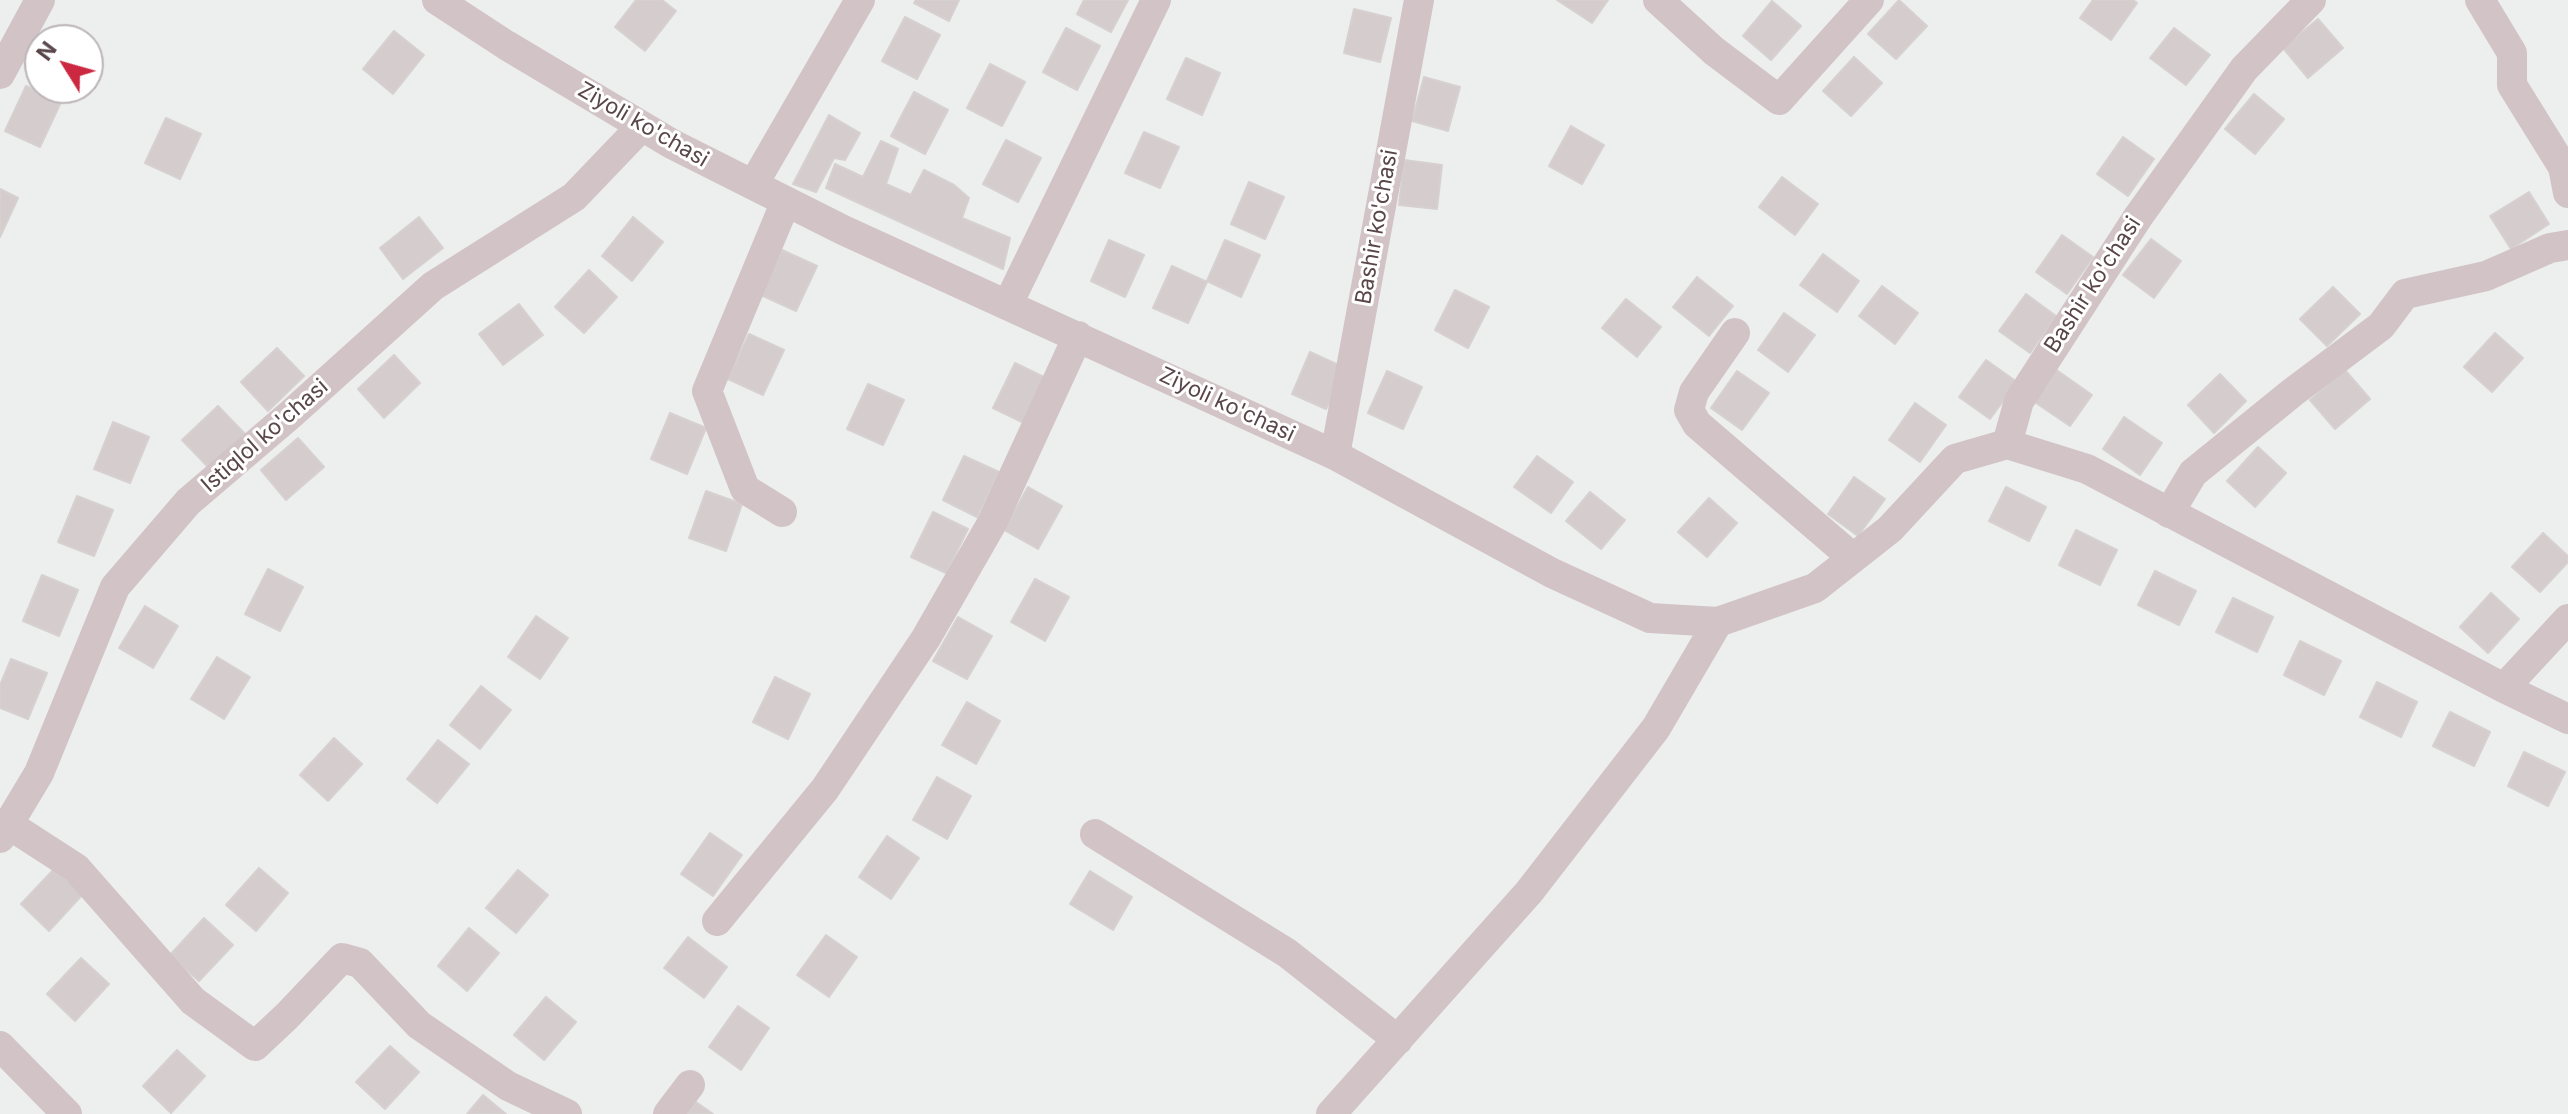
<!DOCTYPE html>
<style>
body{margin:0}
#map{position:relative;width:2568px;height:1114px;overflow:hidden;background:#ecefed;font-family:Inter,sans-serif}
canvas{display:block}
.north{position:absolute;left:24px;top:24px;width:80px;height:80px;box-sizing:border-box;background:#fff;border:2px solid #bcb5b7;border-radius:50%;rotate:307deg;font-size:22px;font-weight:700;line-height:32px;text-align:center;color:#58464a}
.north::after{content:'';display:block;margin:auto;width:28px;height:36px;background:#cc2841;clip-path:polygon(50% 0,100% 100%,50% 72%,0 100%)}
</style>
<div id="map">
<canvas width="2568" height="1114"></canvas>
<div class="north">N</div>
</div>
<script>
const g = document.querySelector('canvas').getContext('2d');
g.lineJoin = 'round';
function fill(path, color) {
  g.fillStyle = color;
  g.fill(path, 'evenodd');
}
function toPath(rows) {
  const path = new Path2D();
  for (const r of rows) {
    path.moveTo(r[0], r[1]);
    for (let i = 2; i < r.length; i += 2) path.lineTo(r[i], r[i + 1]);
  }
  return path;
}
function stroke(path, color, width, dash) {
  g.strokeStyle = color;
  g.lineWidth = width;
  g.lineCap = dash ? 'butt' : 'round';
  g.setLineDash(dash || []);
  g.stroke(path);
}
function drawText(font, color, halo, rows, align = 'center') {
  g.font = font + ' Inter,sans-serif';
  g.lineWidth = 6;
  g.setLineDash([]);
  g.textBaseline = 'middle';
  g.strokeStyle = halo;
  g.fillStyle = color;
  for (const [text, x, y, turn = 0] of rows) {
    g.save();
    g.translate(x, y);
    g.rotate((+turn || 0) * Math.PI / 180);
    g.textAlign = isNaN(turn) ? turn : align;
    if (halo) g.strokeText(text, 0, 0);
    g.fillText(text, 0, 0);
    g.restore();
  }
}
const building = toPath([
 [636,0,662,0,676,11,645,51,615,27,636,0],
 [916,0,959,0,949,21,914,3,916,0],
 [1084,0,1128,0,1111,32,1077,14,1084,0],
 [1557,0,1608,0,1592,23,1557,0],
 [1899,0,1927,26,1896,59,1868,34,1899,0],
 [2093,0,2133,0,2137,3,2111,40,2080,18,2093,0],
 [1772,1,1801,26,1771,60,1743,36,1772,1],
 [1354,9,1391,18,1380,62,1344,53,1354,9],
 [905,17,940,35,917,79,882,61,905,17],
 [2318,19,2343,48,2308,78,2283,48,2318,19],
 [1066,28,1100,46,1077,90,1043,72,1066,28],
 [2174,28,2210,55,2186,85,2150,58,2174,28],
 [394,31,424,55,393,94,363,69,394,31],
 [1854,57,1882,83,1851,116,1823,91,1854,57],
 [1186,58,1220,73,1202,115,1167,99,1186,58],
 [990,64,1025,82,1002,126,967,108,990,64],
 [1424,77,1460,87,1448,131,1412,121,1424,77],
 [26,86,61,102,40,147,5,131,26,86],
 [914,92,948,110,925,154,891,136,914,92],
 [2254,94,2284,119,2255,154,2225,129,2254,94],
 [829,115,860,133,845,160,834,158,816,192,793,184,829,115],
 [166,118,201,134,180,179,145,163,166,118],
 [1571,126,1604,145,1582,184,1549,166,1571,126],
 [1144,132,1179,147,1160,188,1125,173,1144,132],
 [2123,137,2154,159,2128,196,2097,174,2123,137],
 [1006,140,1041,158,1018,202,983,184,1006,140],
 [881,141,898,149,886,184,911,195,924,170,954,185,969,198,962,218,1010,238,1003,269,826,188,835,164,863,177,881,141],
 [1404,160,1442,165,1437,209,1399,205,1404,160],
 [1782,177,1818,204,1795,235,1759,207,1782,177],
 [1249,182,1284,197,1265,239,1231,224,1249,182],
 [0,189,18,198,0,237,0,189],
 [2529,192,2549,224,2511,249,2490,216,2529,192],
 [419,217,443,248,403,279,380,248,419,217],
 [633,217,663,242,632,281,602,256,633,217],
 [2062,235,2093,257,2067,294,2036,272,2062,235],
 [2151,239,2181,261,2154,298,2123,275,2151,239],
 [1109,240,1144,255,1125,297,1091,281,1109,240],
 [1225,240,1260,255,1241,297,1207,281,1225,240],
 [782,250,817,266,796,311,761,295,782,250],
 [1823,254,1859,281,1837,312,1800,285,1823,254],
 [1172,266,1207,282,1188,323,1153,308,1172,266],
 [589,270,617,297,584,333,555,307,589,270],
 [1697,277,1733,306,1709,336,1673,307,1697,277],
 [1882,286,1918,313,1895,344,1859,316,1882,286],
 [2333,287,2360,314,2327,346,2300,319,2333,287],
 [1455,290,1489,307,1468,348,1435,330,1455,290],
 [2026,294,2056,316,2030,353,1999,331,2026,294],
 [1626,299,1661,327,1637,357,1602,328,1626,299],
 [519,304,543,335,503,365,479,334,519,304],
 [1784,313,1815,335,1788,372,1758,350,1784,313],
 [2495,333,2523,358,2492,392,2464,367,2495,333],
 [749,334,784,350,763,395,728,379,749,334],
 [277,348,304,376,268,411,241,382,277,348],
 [1310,352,1345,368,1326,409,1292,394,1310,352],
 [394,355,420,383,384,418,358,389,394,355],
 [1986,360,2017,382,1990,419,1959,397,1986,360],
 [1015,363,1050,380,1028,425,993,408,1015,363],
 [2055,369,2092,395,2070,426,2033,401,2055,369],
 [2345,370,2370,399,2335,429,2310,400,2345,370],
 [1387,371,1422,387,1403,429,1368,413,1387,371],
 [1737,371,1769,393,1742,430,1711,408,1737,371],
 [2220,374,2246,401,2214,433,2188,405,2220,374],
 [868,384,904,400,883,445,847,429,868,384],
 [1915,403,1946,425,1920,462,1889,440,1915,403],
 [218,406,245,434,209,468,182,440,218,406],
 [670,413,706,428,687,474,651,459,670,413],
 [2124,417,2162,443,2140,475,2103,449,2124,417],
 [113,422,149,437,130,483,94,469,113,422],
 [298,438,324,467,286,500,261,470,298,438],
 [2258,447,2286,473,2255,507,2227,481,2258,447],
 [964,456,999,472,977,517,943,500,964,456],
 [1537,456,1573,482,1551,513,1514,487,1537,456],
 [1854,477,1885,499,1858,536,1828,514,1854,477],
 [1028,487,1062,506,1038,549,1004,530,1028,487],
 [2006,487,2046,507,2029,541,1989,521,2006,487],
 [706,491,742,504,726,551,689,538,706,491],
 [1590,492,1625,520,1601,549,1566,521,1590,492],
 [77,496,113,510,94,556,58,542,77,496],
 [1709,498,1737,523,1707,557,1678,532,1709,498],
 [933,512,968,529,946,573,911,557,933,512],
 [2076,530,2117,550,2100,585,2059,565,2076,530],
 [2543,533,2568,556,2568,562,2540,592,2512,567,2543,533],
 [268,569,303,587,280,631,245,614,268,569],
 [2155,571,2196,591,2179,625,2138,605,2155,571],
 [42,575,78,590,59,636,23,621,42,575],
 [1035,579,1069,597,1045,641,1011,622,1035,579],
 [2491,593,2519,619,2488,653,2460,627,2491,593],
 [2233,598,2273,617,2257,652,2216,632,2233,598],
 [145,606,178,626,153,668,119,648,145,606],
 [536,616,568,638,540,679,508,657,536,616],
 [958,617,992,636,967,679,933,661,958,617],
 [2300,641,2341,661,2324,695,2284,675,2300,641],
 [217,657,250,677,224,719,191,699,217,657],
 [11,659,47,673,28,719,0,708,0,685,11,659],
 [775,677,810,694,788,739,753,722,775,677],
 [2377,682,2417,702,2401,737,2360,717,2377,682],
 [481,686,511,710,480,749,450,725,481,686],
 [967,702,1000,721,976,764,942,745,967,702],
 [2450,712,2490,732,2474,766,2433,746,2450,712],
 [334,738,362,764,328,801,300,775,334,738],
 [438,740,469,764,437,803,407,779,438,740],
 [2524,752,2565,772,2548,806,2508,786,2524,752],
 [937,777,971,796,947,839,913,820,937,777],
 [710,833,742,855,713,896,681,874,710,833],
 [887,836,919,858,891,899,859,877,887,836],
 [55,868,83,894,49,931,21,904,55,868],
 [259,868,288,893,256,931,226,905,259,868],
 [518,870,548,895,516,933,486,908,518,870],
 [1090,871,1132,897,1113,930,1070,904,1090,871],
 [204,918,233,945,199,981,170,955,204,918],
 [469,928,499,953,467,991,438,966,469,928],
 [826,935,857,957,829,997,797,975,826,935],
 [688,937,727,967,704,998,664,968,688,937],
 [81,958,109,984,75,1021,47,994,81,958],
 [546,997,576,1022,544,1060,514,1035,546,997],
 [738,1006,769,1028,741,1070,709,1047,738,1006],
 [390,1046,419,1072,385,1109,356,1082,390,1046],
 [177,1050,205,1076,171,1113,143,1086,177,1050],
 [483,1095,506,1114,467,1114,483,1095],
 [696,1102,713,1114,687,1114,696,1102]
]);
fill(building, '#d4cccd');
stroke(building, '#d7d0d1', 2);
stroke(toPath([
 [437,0,506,45,672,144,843,230,1335,455,1552,573,1650,618,1718,622,1815,588,1890,529,1955,459,2007,444],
 [1658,0,1714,51,1779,100,1869,0],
 [2480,0,2512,53,2512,85,2563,167,2568,193],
 [0,74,40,0],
 [753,185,860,0],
 [1008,304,1156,0],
 [1735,333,1694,392,1689,410,1697,424,1853,558],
 [2007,444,2087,469,2504,688,2568,719],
 [2007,444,2019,401,2138,217,2244,69,2311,0],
 [1335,455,1419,0],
 [782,512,745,489,707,391,786,201],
 [2169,513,2193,473,2293,392,2381,326,2405,294,2486,276,2550,248,2568,245],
 [2504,688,2568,619],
 [8,824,76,868,193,1001,255,1046,287,1016,342,958,360,963,419,1025,508,1086,567,1114],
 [1095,834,1287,953,1398,1040],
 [0,838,39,773,115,587,188,502,291,414,433,286,574,197,642,126],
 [717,921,825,789,926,638,992,523,1078,336],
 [0,1046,67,1114],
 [668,1114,690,1085],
 [1331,1114,1529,892,1656,728,1718,622]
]), '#d2c3c7', 30);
drawText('22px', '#58464a', '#fff', [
 ["Ziyoli ko'chasi",643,125,30],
 ["Bashir ko'chasi",1377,227,-80],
 ["Bashir ko'chasi",2093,285,-57],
 ["Ziyoli ko'chasi",1227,405,25],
 ["Istiqlol ko'chasi",265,436,-41]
]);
</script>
